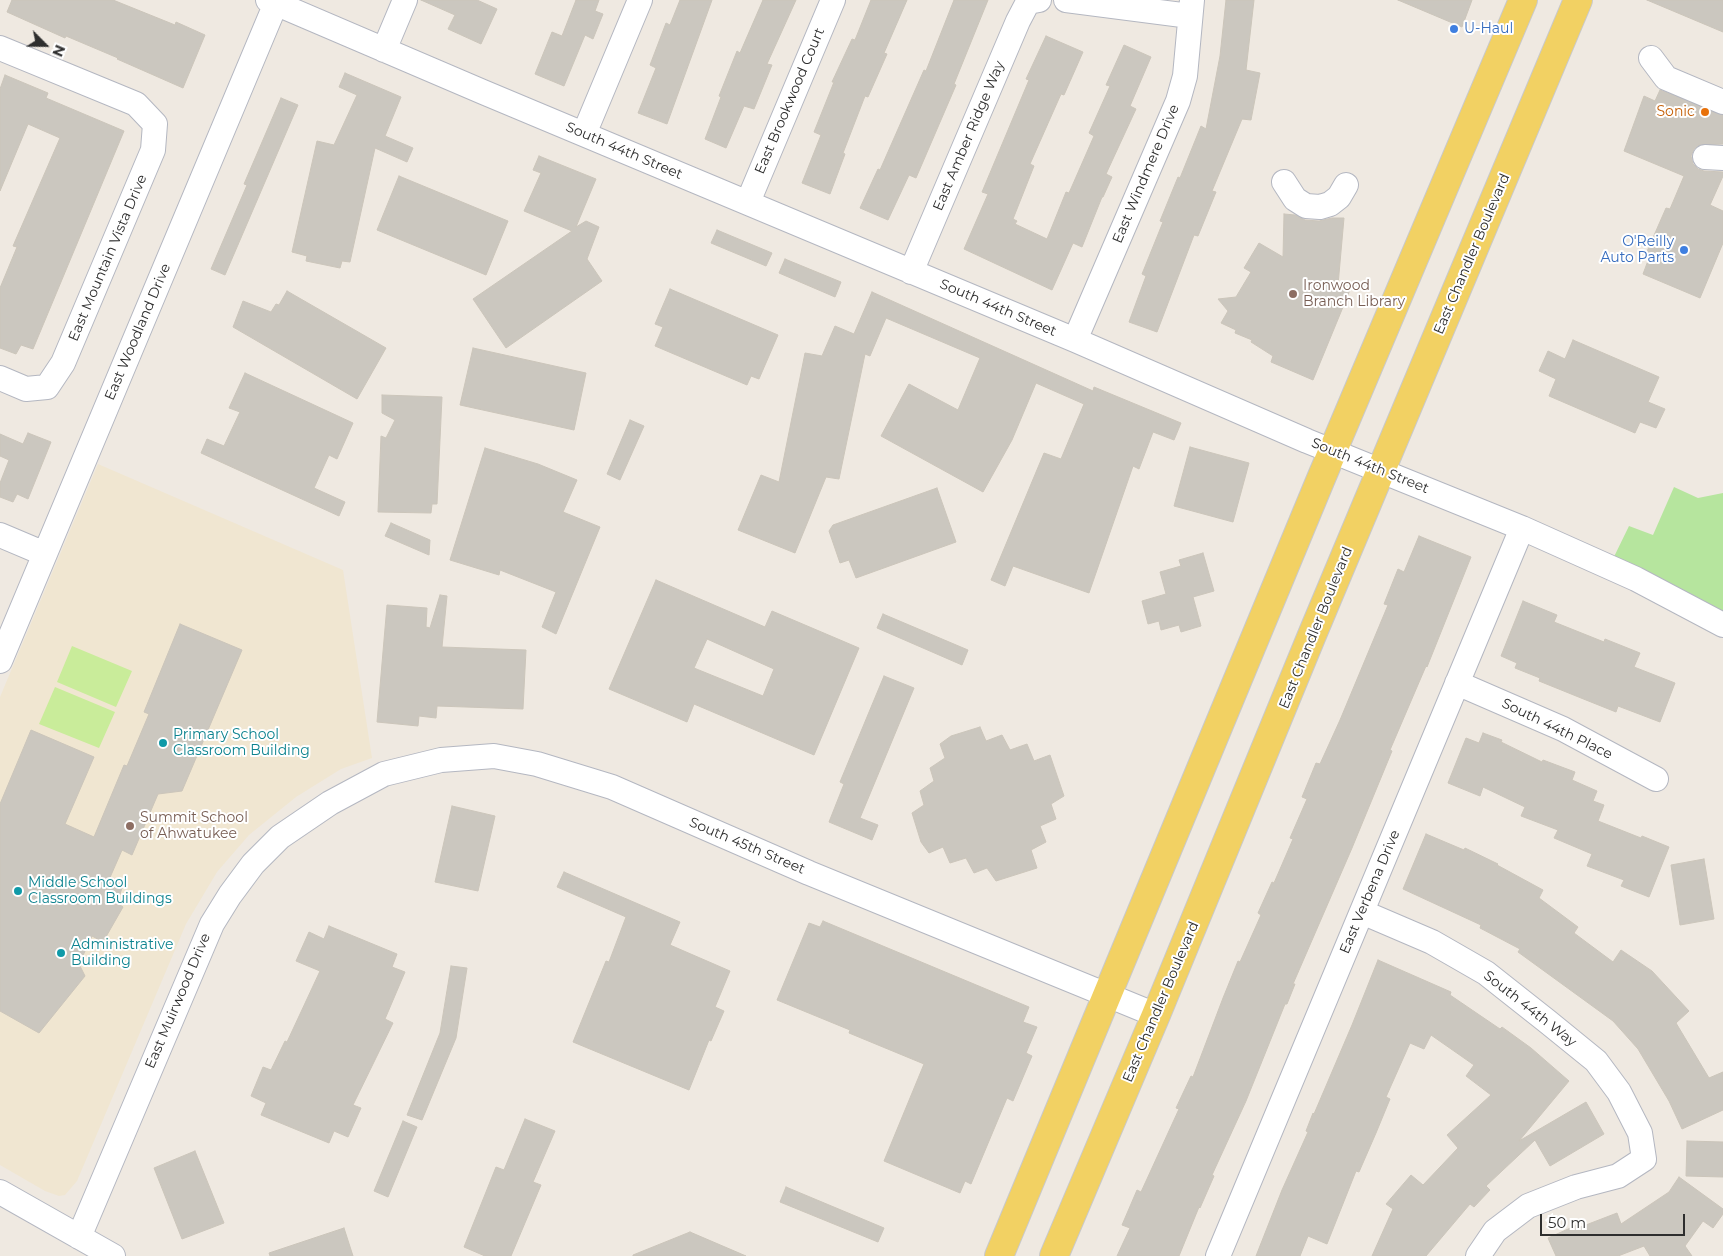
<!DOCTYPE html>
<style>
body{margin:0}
#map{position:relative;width:1723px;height:1256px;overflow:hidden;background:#efe9e1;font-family:Montserrat,sans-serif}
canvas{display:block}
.north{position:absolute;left:20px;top:20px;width:50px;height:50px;-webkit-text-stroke:4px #fff;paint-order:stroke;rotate:113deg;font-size:14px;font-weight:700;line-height:20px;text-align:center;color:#2e2e2e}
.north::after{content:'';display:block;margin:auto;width:18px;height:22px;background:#2e2e2e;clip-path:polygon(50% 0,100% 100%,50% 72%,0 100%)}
.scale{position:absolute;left:1540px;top:1214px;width:145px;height:22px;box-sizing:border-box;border:2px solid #2e2e2e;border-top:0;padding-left:6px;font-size:15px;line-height:18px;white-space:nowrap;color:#2e2e2e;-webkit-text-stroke:4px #fff;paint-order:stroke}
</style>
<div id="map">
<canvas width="1723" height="1256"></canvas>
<div class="north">N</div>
<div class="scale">50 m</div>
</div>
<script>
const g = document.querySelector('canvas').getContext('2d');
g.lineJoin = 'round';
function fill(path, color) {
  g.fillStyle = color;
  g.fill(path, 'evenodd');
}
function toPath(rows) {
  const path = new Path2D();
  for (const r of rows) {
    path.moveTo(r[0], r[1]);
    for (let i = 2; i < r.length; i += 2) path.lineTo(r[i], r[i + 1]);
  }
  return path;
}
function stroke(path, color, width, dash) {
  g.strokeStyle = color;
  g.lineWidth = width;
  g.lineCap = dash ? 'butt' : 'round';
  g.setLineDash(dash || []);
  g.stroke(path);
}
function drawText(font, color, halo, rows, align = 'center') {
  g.font = font + ' Montserrat,sans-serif';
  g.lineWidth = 4;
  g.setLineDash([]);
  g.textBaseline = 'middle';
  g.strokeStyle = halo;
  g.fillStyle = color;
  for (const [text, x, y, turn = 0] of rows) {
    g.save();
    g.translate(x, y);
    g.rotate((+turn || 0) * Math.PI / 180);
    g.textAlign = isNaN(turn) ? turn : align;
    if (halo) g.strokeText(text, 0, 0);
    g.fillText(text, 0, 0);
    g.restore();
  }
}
fill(toPath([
 [98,464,343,570,372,758,341,769,296,797,249,835,217,872,186,924,77,1181,65,1195,59,1196,45,1191,0,1165,0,697]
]), '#f0e6d1');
fill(toPath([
 [1674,487,1698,498,1723,493,1723,625,1609,567,1629,526,1653,535]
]), '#b6e59e');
fill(toPath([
 [72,646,132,671,116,707,57,682],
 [55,687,115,712,99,748,39,724]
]), '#c9ec9a');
const building = toPath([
 [12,0,113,0,175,25,176,22,205,35,183,88,117,59,118,58,66,36,65,38,7,12,12,0],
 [421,0,477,0,497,9,481,44,448,29,455,15,421,0],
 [576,0,599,0,595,11,603,14,593,39,585,35,564,86,535,74,552,32,562,36,576,0],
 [680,0,712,0,667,124,638,113,656,68,650,65,666,23,670,25,680,0],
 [763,0,796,0,767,64,772,65,754,109,744,106,726,148,705,139,721,97,719,96,737,51,740,53,763,0],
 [871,0,907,0,884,53,887,54,868,97,865,96,843,153,845,154,830,194,802,183,821,135,814,132,834,82,832,82,852,39,855,40,871,0],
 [954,0,988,0,954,84,956,85,916,178,909,175,888,220,860,208,878,169,880,170,924,70,926,71,954,0],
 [1226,0,1254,0,1246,70,1260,73,1251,120,1242,119,1212,191,1216,192,1198,236,1194,235,1157,332,1129,322,1146,276,1142,274,1163,222,1160,221,1178,177,1180,178,1201,126,1206,129,1220,56,1226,0],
 [1398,0,1472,0,1462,27,1398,0],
 [1647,0,1723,0,1723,32,1647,0],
 [1046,36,1083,52,1064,95,1061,94,1030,164,1034,166,1013,219,1017,221,1015,224,1047,239,1066,192,1069,193,1094,136,1089,133,1110,86,1106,85,1124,45,1151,57,1130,106,1136,109,1106,174,1112,177,1103,197,1102,197,1082,247,1073,243,1052,290,964,249,988,194,982,192,1029,80,1026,79,1046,36],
 [345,73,401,97,385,136,413,148,407,162,375,148,350,262,342,261,340,268,306,261,307,256,292,252,317,141,334,145,357,95,339,87,345,73],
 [5,75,48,93,46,98,124,131,33,349,21,345,16,354,0,348,0,288,17,247,13,246,60,138,28,124,0,191,0,89,5,75],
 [1660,90,1723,115,1723,144,1699,145,1694,149,1691,156,1693,164,1698,169,1704,171,1723,172,1723,176,1710,205,1723,211,1723,243,1700,298,1643,274,1649,258,1645,256,1666,208,1670,209,1684,176,1624,151,1644,96,1655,101,1660,90],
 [281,98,298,105,225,275,211,269,247,185,244,184,281,98],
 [539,156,596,179,576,227,586,221,599,227,587,259,602,281,506,348,473,299,572,231,524,211,541,173,533,170,539,156],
 [399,176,508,221,486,275,377,230,399,176],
 [1284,214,1295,215,1305,220,1319,221,1332,218,1344,218,1338,285,1350,290,1313,380,1271,362,1273,356,1251,342,1252,340,1235,333,1236,330,1221,323,1228,311,1218,299,1236,297,1251,272,1244,268,1259,243,1283,257,1284,214],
 [717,230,772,253,766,266,711,243,717,230],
 [785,259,841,282,835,297,779,273,785,259],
 [670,289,778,335,759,379,751,376,747,385,655,346,663,327,655,324,670,289],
 [287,291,386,348,357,399,233,327,243,301,271,312,276,304,279,305,287,291],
 [872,292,1093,391,1094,387,1181,423,1174,440,1153,432,1139,469,1133,466,1089,593,1013,566,1005,586,991,580,1044,453,1061,459,1084,404,1036,383,1012,440,983,492,881,436,909,384,958,410,980,358,886,318,870,356,865,354,839,479,826,477,795,553,738,530,761,475,779,482,805,353,822,356,835,326,854,334,872,292],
 [1573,340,1659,377,1648,402,1665,409,1656,428,1640,422,1635,433,1549,396,1556,379,1539,371,1548,351,1565,359,1573,340],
 [473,348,586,373,574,430,460,405,473,348],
 [245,373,353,423,337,459,329,455,314,488,345,502,339,516,201,453,207,439,224,446,240,412,229,408,245,373],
 [382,395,442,397,437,504,432,504,431,513,378,512,381,436,386,438,395,420,382,413,382,395],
 [630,420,644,426,620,480,607,474,630,420],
 [28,433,51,442,28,499,17,494,13,502,0,497,0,483,9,460,0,456,0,434,23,444,28,433],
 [1190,447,1249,463,1233,522,1174,506,1190,447],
 [485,448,538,464,577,480,563,512,600,527,556,634,542,627,556,592,500,570,499,575,450,560,485,448],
 [937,488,956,542,856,578,849,560,840,563,829,531,833,525,937,488],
 [391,523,430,540,429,555,385,536,391,523],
 [1419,536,1471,557,1427,667,1426,666,1390,750,1392,751,1352,848,1293,984,1295,984,1287,1004,1285,1004,1246,1101,1212,1175,1214,1176,1200,1208,1199,1207,1179,1256,1117,1256,1130,1228,1122,1225,1137,1190,1141,1192,1179,1109,1176,1108,1191,1076,1193,1077,1223,998,1238,961,1240,962,1261,915,1258,913,1272,882,1274,883,1293,839,1290,838,1307,799,1302,797,1316,763,1320,764,1340,720,1388,605,1384,604,1398,569,1404,572,1419,536],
 [1203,553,1214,591,1193,597,1201,626,1181,632,1179,625,1161,630,1159,621,1148,624,1142,601,1166,594,1160,572,1181,566,1179,560,1203,553],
 [656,580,765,627,772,611,859,648,814,755,694,704,687,722,609,689,656,580],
 [707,639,774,669,763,696,694,668,707,639],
 [440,595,447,596,442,647,526,650,523,709,437,706,436,718,419,716,418,726,377,722,387,605,427,608,426,627,430,628,440,595],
 [1523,601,1557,615,1554,622,1604,642,1605,639,1640,653,1634,667,1675,683,1660,722,1618,706,1616,712,1581,698,1539,681,1540,678,1515,668,1517,663,1501,656,1523,601],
 [883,614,968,650,962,665,877,628,883,614],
 [180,624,242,650,182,791,158,794,132,855,122,850,108,882,122,888,117,903,123,907,103,942,92,936,79,964,85,976,39,1033,0,1011,0,804,31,730,94,757,65,824,94,837,124,765,127,766,149,714,144,712,180,624],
 [884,676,914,688,860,818,878,825,872,840,829,822,844,784,840,782,884,676],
 [980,727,986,741,1002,735,1010,750,1027,744,1034,761,1050,755,1064,796,1051,804,1056,819,1040,826,1046,842,1031,850,1037,868,996,881,987,868,974,873,966,858,950,863,943,847,929,853,921,842,912,813,924,805,920,791,934,781,930,768,945,758,940,744,951,736,980,727],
 [1483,733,1502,740,1501,742,1542,762,1543,760,1575,772,1572,780,1597,791,1593,801,1604,805,1598,821,1641,838,1642,836,1669,847,1649,897,1621,886,1624,880,1587,866,1592,854,1554,838,1558,830,1521,816,1525,807,1483,787,1480,796,1448,783,1466,738,1479,743,1483,733],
 [452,806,495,816,478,891,435,882,452,806],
 [1426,834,1464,850,1465,848,1498,864,1497,865,1543,890,1539,898,1578,927,1574,933,1613,962,1621,950,1652,971,1689,1011,1676,1023,1709,1078,1723,1072,1723,1110,1682,1129,1669,1101,1638,1049,1613,1021,1518,952,1520,949,1480,928,1481,925,1403,889,1426,834],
 [1704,859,1714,919,1680,925,1671,865,1704,859],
 [564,872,680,922,670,945,730,971,715,1007,724,1011,711,1041,709,1040,689,1090,573,1042,606,961,609,962,626,917,557,887,564,872],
 [823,921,1029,1007,1023,1022,1037,1027,1026,1053,1032,1056,1013,1101,1007,1098,971,1184,965,1181,960,1193,884,1161,924,1064,849,1033,850,1030,777,1000,809,923,820,927,823,921],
 [329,926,397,954,392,967,405,972,385,1019,393,1023,353,1105,361,1108,348,1137,334,1131,329,1143,261,1115,266,1103,251,1096,263,1067,271,1070,285,1041,287,1042,320,971,296,961,309,932,324,939,329,926],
 [1378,960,1451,992,1450,995,1500,1029,1502,1027,1531,1048,1569,1081,1519,1141,1586,1102,1604,1134,1550,1166,1535,1140,1486,1186,1490,1190,1474,1207,1470,1204,1426,1256,1372,1256,1393,1209,1386,1204,1411,1175,1423,1185,1458,1148,1447,1135,1491,1095,1466,1076,1474,1065,1431,1035,1424,1049,1410,1043,1386,1097,1390,1099,1376,1133,1359,1172,1356,1171,1327,1244,1308,1236,1300,1256,1256,1256,1282,1190,1308,1132,1306,1131,1313,1113,1314,1114,1352,1025,1378,960],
 [451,966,467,968,456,1038,422,1120,407,1115,440,1033,451,966],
 [525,1119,555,1131,533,1182,541,1185,511,1256,485,1256,464,1247,496,1167,504,1170,525,1119],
 [403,1121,417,1127,388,1197,374,1191,403,1121],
 [1687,1141,1723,1142,1723,1177,1686,1176,1687,1141],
 [195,1151,224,1223,182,1239,154,1168,195,1151],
 [1679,1177,1723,1209,1723,1214,1713,1228,1703,1221,1685,1246,1692,1256,1650,1256,1644,1246,1618,1256,1556,1256,1548,1238,1577,1225,1578,1228,1617,1213,1621,1224,1669,1192,1679,1177],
 [786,1187,884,1228,878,1242,780,1202,786,1187],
 [344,1228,353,1256,270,1256,269,1253,344,1228],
 [690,1232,746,1256,633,1256,633,1255,690,1232]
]);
fill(building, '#cbc7bf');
stroke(building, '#cbc5ba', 1);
const minor = toPath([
 [268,0,483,92,1075,340,1307,441,1522,528,1636,579,1723,625],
 [1066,0,1190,16],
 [0,48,136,104,155,124,153,150,63,363,47,387,26,389,0,378],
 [384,50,405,0],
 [1651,58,1666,78,1723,102],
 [584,134,640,0],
 [1705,157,1723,158],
 [1284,182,1295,199,1306,206,1320,207,1330,204,1339,197,1346,185],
 [748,202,833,0],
 [911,272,1018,21,1028,2,1039,0],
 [1075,340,1178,101,1185,76,1192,0],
 [0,535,45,554],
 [0,661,276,3],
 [1457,683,1563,729,1656,779],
 [1362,912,1432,942,1486,973,1548,1022,1596,1061,1619,1092,1640,1133,1644,1159,1618,1176,1576,1187,1528,1206,1495,1231,1478,1256],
 [0,1192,113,1256],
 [79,1237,212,924,230,895,253,864,280,837,330,803,384,774,441,760,494,756,537,764,612,787,809,873,1156,1015],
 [1218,1256,1522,528]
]);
const major = toPath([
 [999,1256,1320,481,1523,0],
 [1054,1256,1156,1015,1312,635,1578,0]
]);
stroke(minor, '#b4b7c1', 26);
stroke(major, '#c9c9c9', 30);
stroke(minor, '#fff', 24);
stroke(major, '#f2d163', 28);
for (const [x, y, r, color] of [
 [1454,29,5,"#3f7fe0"],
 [1705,112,5,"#e8710a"],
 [1684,250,5,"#3f7fe0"],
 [1293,294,5,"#8d6e63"],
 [163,743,5,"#0f9aa8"],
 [130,826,5,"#8d6e63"],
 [18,891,5,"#0f9aa8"],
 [61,953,5,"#0f9aa8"]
]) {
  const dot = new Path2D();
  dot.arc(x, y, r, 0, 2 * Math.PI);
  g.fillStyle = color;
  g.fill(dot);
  stroke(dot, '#fff', 2);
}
drawText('14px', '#366cbe', '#fff', [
 ["U-Haul",1464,29],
 ["O'Reilly",1674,242,"right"],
 ["Auto Parts",1674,258,"right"]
], 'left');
drawText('14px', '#2e2e2e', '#fff', [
 ["East Brookwood Court",790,101,-67],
 ["East Amber Ridge Way",969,136,-67],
 ["South 44th Street",624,151,23],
 ["East Windmere Drive",1146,174,-67],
 ["East Chandler Boulevard",1472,254,-67],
 ["East Mountain Vista Drive",108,258,-67],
 ["South 44th Street",998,308,23],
 ["East Woodland Drive",138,332,-67],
 ["South 44th Street",1370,466,22],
 ["East Chandler Boulevard",1316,628,-68],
 ["South 44th Place",1557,729,26],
 ["South 45th Street",747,846,23],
 ["East Verbena Drive",1370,892,-67],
 ["East Muirwood Drive",178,1001,-67],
 ["East Chandler Boulevard",1161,1002,-67],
 ["South 44th Way",1530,1009,38]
]);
drawText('14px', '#c56008', '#fff', [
 ["Sonic",1695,112]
], 'right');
drawText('14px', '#785e54', '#fff', [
 ["Ironwood",1303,286],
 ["Branch Library",1303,302],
 ["Summit School",140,818],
 ["of Ahwatukee",140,834]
], 'left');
drawText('14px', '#0d838f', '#fff', [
 ["Primary School",173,735],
 ["Classroom Building",173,751],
 ["Middle School",28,883],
 ["Classroom Buildings",28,899],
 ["Administrative",71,945],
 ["Building",71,961]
], 'left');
</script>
